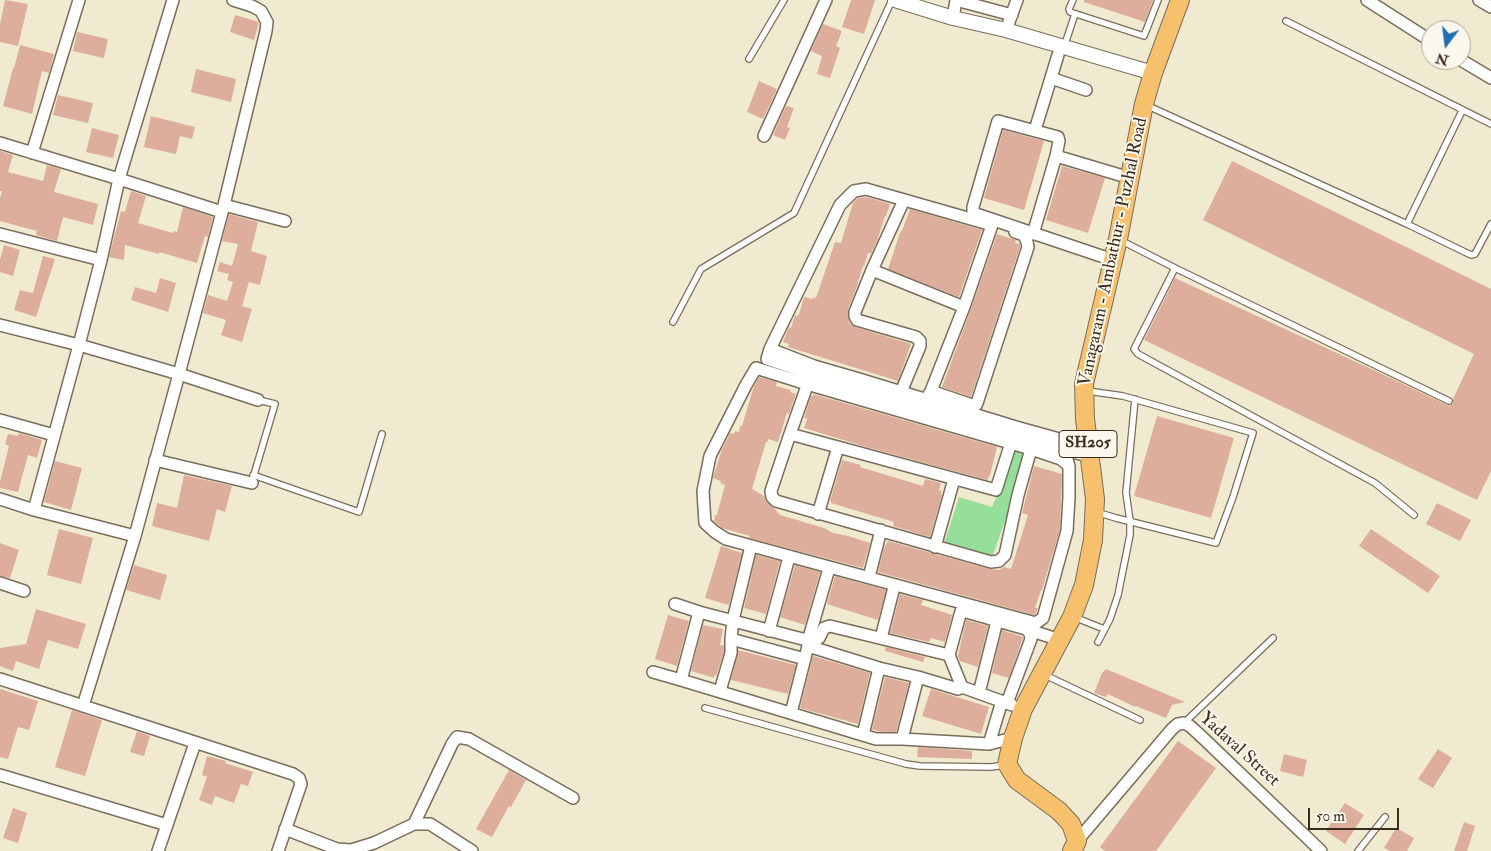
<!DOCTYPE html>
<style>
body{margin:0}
#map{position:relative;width:1491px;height:851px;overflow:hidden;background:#f0ead0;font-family:"IM FELL Double Pica",serif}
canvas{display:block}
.north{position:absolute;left:1421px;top:20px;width:50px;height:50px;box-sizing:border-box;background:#fbf7ec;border:1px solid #aea59a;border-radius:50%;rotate:195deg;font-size:14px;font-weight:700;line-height:20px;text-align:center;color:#3b2a1e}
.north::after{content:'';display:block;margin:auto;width:18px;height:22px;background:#1f6fb2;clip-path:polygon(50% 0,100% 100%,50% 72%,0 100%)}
.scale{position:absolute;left:1308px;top:808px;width:91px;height:22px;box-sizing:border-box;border:2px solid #3b2a1e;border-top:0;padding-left:6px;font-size:15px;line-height:18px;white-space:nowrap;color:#3b2a1e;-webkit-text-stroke:4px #fbf7ec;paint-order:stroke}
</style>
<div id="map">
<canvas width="1491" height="851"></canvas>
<div class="north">N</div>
<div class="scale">50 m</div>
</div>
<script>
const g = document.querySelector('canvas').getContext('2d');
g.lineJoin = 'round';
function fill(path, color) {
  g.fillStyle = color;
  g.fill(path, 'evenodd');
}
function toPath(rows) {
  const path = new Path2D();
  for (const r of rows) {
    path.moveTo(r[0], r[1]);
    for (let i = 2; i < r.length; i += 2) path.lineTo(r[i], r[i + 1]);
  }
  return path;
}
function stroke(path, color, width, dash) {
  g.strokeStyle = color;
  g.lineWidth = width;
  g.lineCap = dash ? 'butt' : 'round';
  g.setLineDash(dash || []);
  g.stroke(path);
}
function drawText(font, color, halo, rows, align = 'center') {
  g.font = font + ' "IM FELL Double Pica",serif';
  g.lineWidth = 4;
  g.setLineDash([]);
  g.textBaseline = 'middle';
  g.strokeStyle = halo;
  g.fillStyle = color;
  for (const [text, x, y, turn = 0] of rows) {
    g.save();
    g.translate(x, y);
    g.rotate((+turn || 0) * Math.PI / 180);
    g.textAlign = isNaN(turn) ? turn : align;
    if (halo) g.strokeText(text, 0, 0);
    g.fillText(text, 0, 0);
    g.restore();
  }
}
fill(toPath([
 [1015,450,1031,451,1028,455,992,558,943,547,959,497,992,507]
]), '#96df9b');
fill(toPath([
 [5,0,28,4,18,46,0,42,0,24],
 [851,0,875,0,864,34,842,27],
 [1084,0,1153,0,1145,22,1084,2],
 [235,15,259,22,254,40,230,32],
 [823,24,842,31,836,46,840,48,830,78,817,74,822,56,811,51],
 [77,32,108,39,104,58,73,51],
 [20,45,54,54,49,73,42,71,32,114,3,106,13,68,14,68],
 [196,69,236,79,231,102,191,92],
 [759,81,777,89,763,119,747,112],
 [58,95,93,103,88,123,53,115],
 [786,106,794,108,787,127,790,128,785,140,773,135],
 [151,116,195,127,192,139,180,136,176,154,144,147],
 [92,128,119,135,113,158,86,152],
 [1003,130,1044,141,1024,210,984,198],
 [0,151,13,155,8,172,43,181,47,165,61,169,54,192,98,204,93,225,63,217,57,241,36,235,37,231,0,221,0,198,2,191,0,191],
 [1232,161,1491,289,1491,471,1477,500,1144,340,1175,278,1380,373,1447,405,1450,406,1453,403,1453,399,1474,354,1203,220],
 [1062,166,1105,178,1088,233,1046,220],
 [131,191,146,196,138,223,173,233,174,231,177,232,183,207,213,217,208,237,205,236,197,263,159,252,159,254,125,245,124,260,109,257,121,211,125,212],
 [866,197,890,204,886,216,885,216,877,241,871,254,868,253,864,267,863,266,856,289,848,309,848,316,850,324,855,327,911,344,898,381,788,347,789,344,783,342,789,327,791,328,795,315,797,316,799,314,804,297,813,299,813,297,816,298,835,242,841,243,853,203,858,198],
 [910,209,982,230,959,297,888,269,901,230,902,231],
 [229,214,258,222,251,251,267,256,260,285,249,282,242,306,252,309,242,342,221,335,226,320,203,313,208,295,227,301,233,282,227,280,229,274,217,271,220,262,232,266,238,244,222,241],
 [997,234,1016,240,1015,243,1020,244,1020,247,971,397,942,387,971,309],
 [4,245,20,250,13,276,0,272,0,260],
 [43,256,55,259,36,317,14,310,20,290,33,293],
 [160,278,176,283,168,312,131,300,135,287,156,293],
 [759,377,777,382,776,386,791,390,790,392,796,394,789,414,787,413,778,442,768,439,768,442,766,442,752,489,764,496,767,502,775,509,780,515,824,528,833,533,848,536,870,543,863,568,749,538,750,536,722,528,714,521,715,515,717,515,725,485,720,483,721,481,713,478,721,452,730,433,734,434,735,431,739,432,740,426,742,426,754,386],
 [813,394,997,447,990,475,987,480,863,446,804,428,807,419,804,418,811,396,813,396],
 [1157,416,1234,438,1211,518,1134,496],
 [19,433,42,440,37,458,28,455,18,492,0,488,0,482,9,446,5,444,8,434,18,436],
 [842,460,861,465,860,467,923,486,925,479,941,483,939,490,942,491,941,494,942,495,930,537,893,526,894,522,831,503,831,501,830,501],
 [55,461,82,468,71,510,44,502],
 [1034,466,1062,474,1060,530,1042,590,1041,590,1035,608,1038,608,1036,613,1035,615,878,572,884,548,888,541,989,569,999,570,1004,567,1011,569,1028,515,1022,513],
 [184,475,232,486,225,512,217,509,209,541,152,526,157,503,177,508],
 [1437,503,1471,520,1460,541,1426,524],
 [59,529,93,538,81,584,47,575],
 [1371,529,1440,576,1428,593,1359,546],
 [0,543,19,550,10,578,0,576],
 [721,546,742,553,729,605,705,598],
 [756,555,780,561,766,614,744,608],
 [134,565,167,575,160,600,126,590],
 [795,565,820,572,805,625,780,617],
 [835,576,886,590,878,620,827,604],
 [900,594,923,600,921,605,952,615,945,642,931,638,929,642,890,633],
 [36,609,86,624,78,649,48,640,39,669,16,661,13,671,0,666,0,648,26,644],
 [668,615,689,621,677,666,655,659],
 [966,620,988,626,978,667,960,661,958,656],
 [703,625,723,629,720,645,724,646,724,652,716,676,714,676,714,678,691,671],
 [1002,630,1023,637,1009,678,992,673],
 [886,647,925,657,923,662,885,651],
 [738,650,796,665,788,694,731,680],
 [813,656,870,673,858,724,800,708],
 [1106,669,1185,702,1172,705,1166,718,1136,706,1135,707,1108,694,1106,697,1094,693,1102,673],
 [885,677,909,683,896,732,881,732,872,729],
 [0,689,38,701,29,730,18,727,8,759,0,757],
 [931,689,989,707,981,734,922,716],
 [72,710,102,720,85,776,55,767],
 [137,731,150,736,144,756,130,752],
 [1178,741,1216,768,1156,851,1105,851,1100,847],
 [918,747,972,751,972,759,917,757],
 [1438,749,1452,758,1433,788,1418,779],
 [1284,754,1307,760,1303,777,1280,771],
 [207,756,226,761,225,763,253,772,248,786,241,784,234,803,215,796,212,805,199,800,207,777,202,775],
 [509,770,526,780,511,807,509,806,492,837,476,829],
 [1345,803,1364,815,1345,844,1326,831],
 [13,808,27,813,18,843,3,838],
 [1464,822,1475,826,1467,851,1454,851],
 [1396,828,1414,838,1407,851,1390,851,1384,848]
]), '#deae9d');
const service = toPath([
 [1073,0,1069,9,1070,12,1144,36,1158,0],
 [1286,21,1491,124],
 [1064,47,1075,14],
 [749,59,784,0],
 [1146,105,1407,224,1471,255,1475,254,1491,224],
 [1407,224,1462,111],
 [1120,240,1175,268],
 [673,322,701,269,794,213,892,0],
 [1088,391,1123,396,1253,433,1233,497,1216,543,1116,518,1096,512],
 [253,475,359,512,382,434],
 [253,478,275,404,258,400],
 [1414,515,1375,483,1138,354,1134,349,1175,268,1449,401],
 [1074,617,1104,629],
 [1098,642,1110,619,1118,595,1130,535,1130,521,1126,493,1135,399],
 [1045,675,1140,720],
 [705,708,906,764,920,766,991,767,1005,765],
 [1184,723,1273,638],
 [1358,851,1385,817]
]);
const minor = toPath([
 [1367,0,1431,41],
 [1479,0,1491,7],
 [953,18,956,0,1012,15],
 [1006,30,1017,0],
 [1461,60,1491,78],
 [1051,78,1086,90],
 [1035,130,1058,55],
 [764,136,826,0],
 [0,143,119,179,222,212],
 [32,153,79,0],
 [224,205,285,221],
 [0,234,101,260],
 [1033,234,1056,156],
 [1113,260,979,215,974,213,973,211,973,207,998,121,1058,137,1059,141,1056,156,1130,178],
 [872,270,904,200],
 [0,325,79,345,179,374,258,400],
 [770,349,814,366,859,379,1016,427,1088,447],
 [814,366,790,434,996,490,1016,427],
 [931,391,972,405,976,405,977,403,1028,247,1027,242,1024,235,1015,232],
 [899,397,920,346,920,341,916,337,857,320,855,316,855,312,872,270,964,307],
 [929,410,926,400,931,391,964,307,992,225,866,189,854,191,840,205,770,349,767,359,811,374,884,397,929,410,1014,435,1037,441,1059,449,1089,456],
 [0,420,54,435],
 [790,434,771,491,772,497,776,501,991,562,999,561,1005,555,1018,495,1031,449,1037,441,1038,433],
 [1066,441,1066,456,1069,466,1069,497,1067,531,1043,618,1036,623,726,539,715,532,705,523,703,491,710,456,746,385,756,368,807,384,1031,449,1061,459,1069,466],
 [155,460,252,483],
 [0,499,34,510,135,536],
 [34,510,79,345,101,260,119,179,173,0],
 [818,514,838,447],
 [935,547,954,479],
 [869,577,881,530],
 [0,583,24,591],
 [675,604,699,612,814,642,819,638,824,628,830,626,949,655,962,687,1012,705],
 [963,611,1026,629,1030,633,1031,639,1007,703],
 [699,612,681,680,876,739,902,739],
 [1026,629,1060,640],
 [769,631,788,561],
 [881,638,893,591],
 [731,639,805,659],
 [808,641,828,572],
 [949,655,961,611],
 [653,672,681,680],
 [918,677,902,739,989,744,1013,738],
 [0,679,293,774,299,778,301,784,278,851],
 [720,691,731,653,731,639,733,620,750,550],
 [979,693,997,621],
 [83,706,135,536,179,374,224,205,266,31,267,22,261,11,252,6,233,0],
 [791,713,808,646,879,668,918,677,958,689,962,687],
 [863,735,879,668],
 [989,744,1002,701],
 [0,775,167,825],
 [414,824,452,744,457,737,469,739,573,798],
 [285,829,337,849,351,850,374,843,414,824,430,824,472,851],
 [1077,841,1172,729,1178,724,1184,723,1190,726,1203,738,1321,851],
 [158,851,195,743]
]);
const tertiary = toPath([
 [895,0,953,18,1006,30,1153,73]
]);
const primary = toPath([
 [1072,851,1077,841,1071,824,1059,811,1017,780,1007,764,1013,738,1023,709,1072,617,1084,585,1093,540,1095,499,1085,419,1084,384,1118,239,1144,104,1153,73,1180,0]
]);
stroke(service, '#7a6d5c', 8);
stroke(minor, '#7a6d5c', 14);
stroke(tertiary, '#7a6d5c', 16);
stroke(primary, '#7a6d5c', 20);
stroke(service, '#fff', 5.5);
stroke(minor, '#fff', 11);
stroke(tertiary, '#fff', 14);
stroke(primary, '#f7c06c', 18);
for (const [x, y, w] of [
 [1088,444,58]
]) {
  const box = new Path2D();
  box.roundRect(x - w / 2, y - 13.5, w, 27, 4);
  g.fillStyle = '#fbf7ec';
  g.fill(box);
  stroke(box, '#3b2a1e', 1);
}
drawText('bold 16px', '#3b2a1e', null, [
 ["SH205",1088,444]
]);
drawText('18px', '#3b2a1e', '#fbf7ec', [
 ["Vanagaram - Ambathur - Puzhal Road",1114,252,-78],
 ["Yadaval Street",1239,750,42]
]);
</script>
